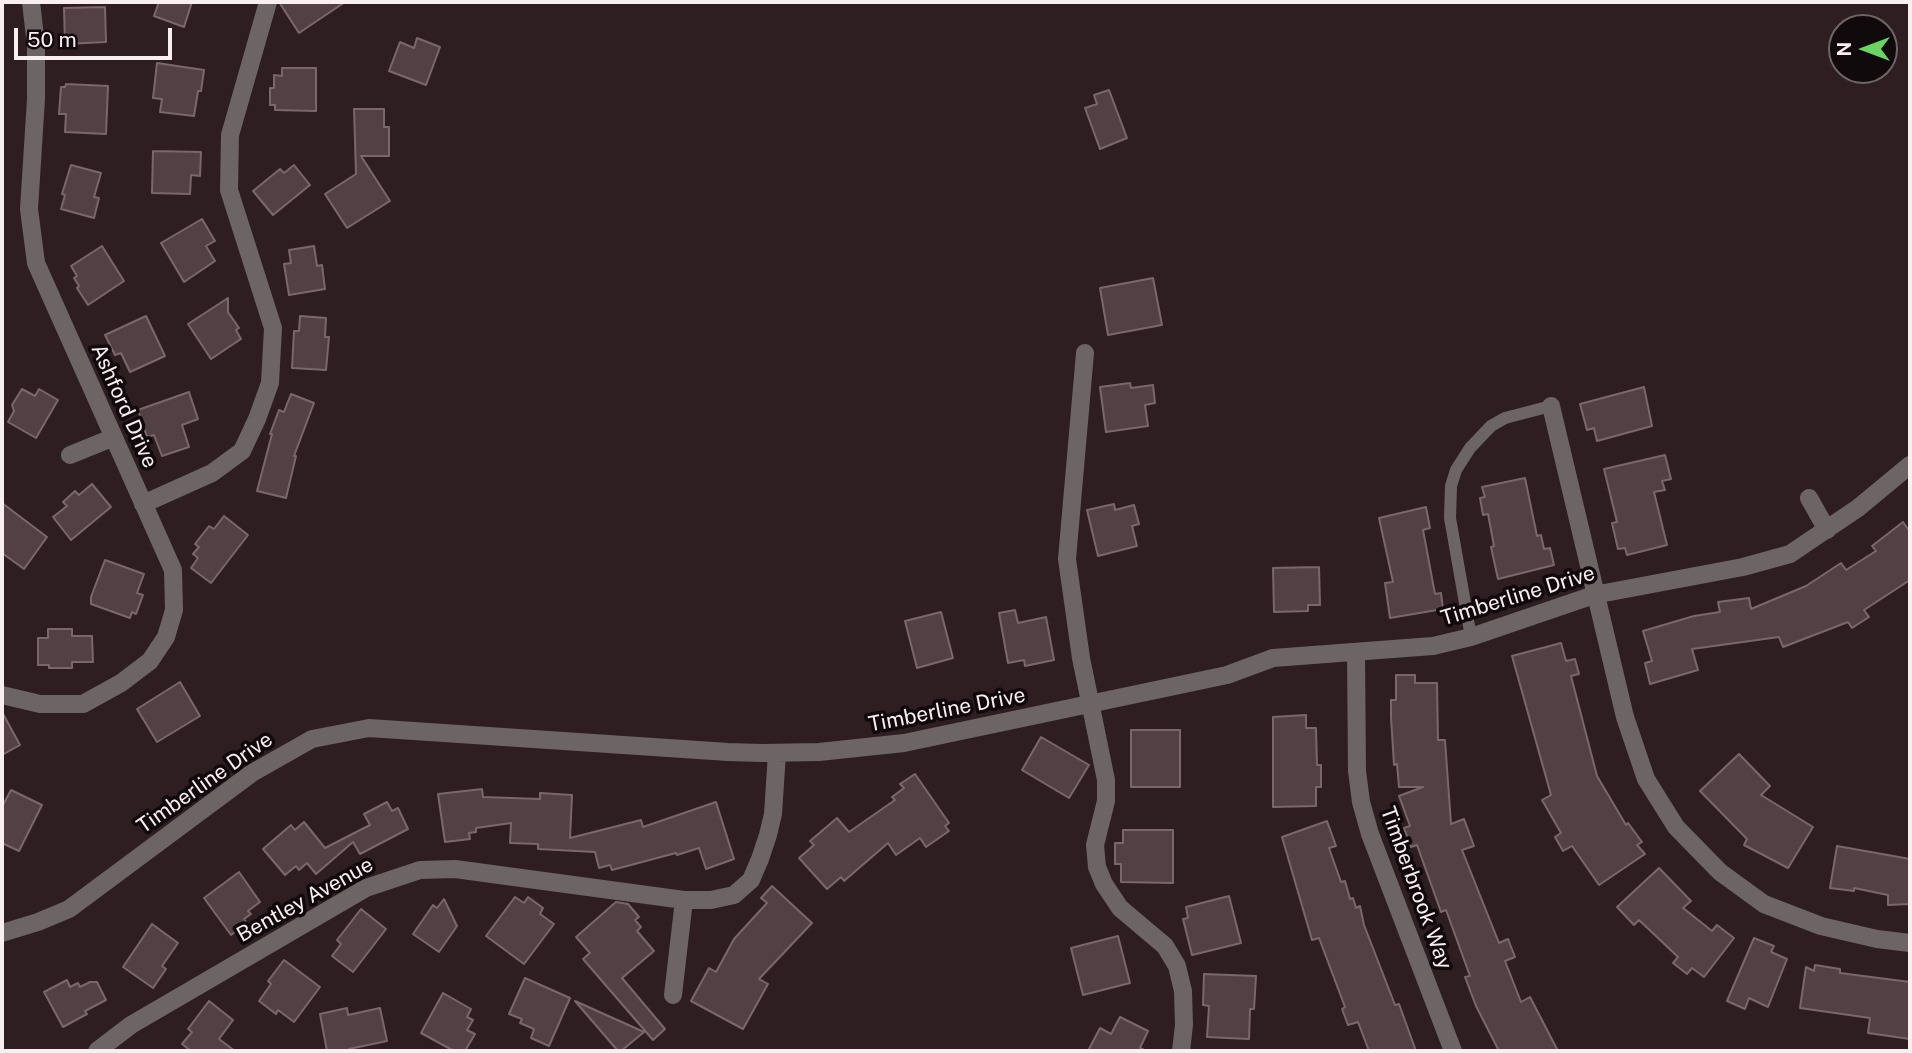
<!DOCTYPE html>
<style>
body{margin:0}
#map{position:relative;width:1912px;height:1053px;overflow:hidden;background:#2e1e22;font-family:"Public Sans",sans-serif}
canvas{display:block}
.frame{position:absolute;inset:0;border:4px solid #f9eef0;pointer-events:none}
.north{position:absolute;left:1828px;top:14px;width:70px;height:70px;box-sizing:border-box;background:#110a0c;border:2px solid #6e6567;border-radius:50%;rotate:270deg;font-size:19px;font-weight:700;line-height:28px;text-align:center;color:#f9eef0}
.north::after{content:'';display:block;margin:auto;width:24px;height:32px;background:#6bd363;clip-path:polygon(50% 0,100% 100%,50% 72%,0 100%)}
.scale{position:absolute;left:14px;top:28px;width:158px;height:32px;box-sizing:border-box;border:4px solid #f9eef0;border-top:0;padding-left:9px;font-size:21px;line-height:24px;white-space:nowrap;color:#f9eef0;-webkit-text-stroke:5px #110a0c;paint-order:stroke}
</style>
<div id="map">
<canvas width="1912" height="1053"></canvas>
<div class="frame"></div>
<div class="north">N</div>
<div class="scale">50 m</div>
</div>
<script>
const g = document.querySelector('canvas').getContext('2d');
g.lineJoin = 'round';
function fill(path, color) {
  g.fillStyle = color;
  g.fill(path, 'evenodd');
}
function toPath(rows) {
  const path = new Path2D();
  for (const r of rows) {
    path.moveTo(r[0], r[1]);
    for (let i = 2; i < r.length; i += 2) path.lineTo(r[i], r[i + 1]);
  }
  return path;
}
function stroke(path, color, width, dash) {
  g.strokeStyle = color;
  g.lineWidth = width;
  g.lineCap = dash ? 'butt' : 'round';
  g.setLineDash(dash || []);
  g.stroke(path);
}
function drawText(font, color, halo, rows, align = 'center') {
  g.font = font + ' "Public Sans",sans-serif';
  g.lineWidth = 7;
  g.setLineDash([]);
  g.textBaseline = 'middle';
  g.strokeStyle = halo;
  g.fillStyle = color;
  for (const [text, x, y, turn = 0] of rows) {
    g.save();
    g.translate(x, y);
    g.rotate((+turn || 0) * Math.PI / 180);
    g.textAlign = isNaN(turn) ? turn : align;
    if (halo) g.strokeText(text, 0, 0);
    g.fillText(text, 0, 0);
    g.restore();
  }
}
const building = toPath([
 [159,2,192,2,184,27,154,16,159,2],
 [279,2,345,2,299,33,279,2],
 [105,7,106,42,65,44,64,8,105,7],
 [417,38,440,47,426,85,389,71,400,42,414,48,417,38],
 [157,63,204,70,201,91,198,91,194,116,160,112,162,99,153,98,157,63],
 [282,68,316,68,316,111,275,110,275,105,270,105,270,88,274,88,274,75,282,76,282,68],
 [66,84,108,86,106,134,65,132,66,114,59,114,61,87,65,87,66,84],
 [1109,90,1127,138,1100,149,1085,108,1097,104,1094,95,1109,90],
 [354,109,384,109,384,127,389,127,389,156,361,156,390,201,347,228,325,194,356,174,354,109],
 [153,151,201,152,200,176,191,175,190,194,152,193,153,151],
 [71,165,101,173,94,197,99,198,94,218,61,209,65,195,62,194,71,165],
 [294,165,310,185,273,215,253,191,280,169,284,173,294,165],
 [202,219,215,241,206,246,215,261,184,282,161,243,202,219],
 [102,246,124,281,88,305,77,288,79,286,74,278,77,276,71,266,102,246],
 [314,246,317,266,322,265,325,289,289,295,284,264,291,263,289,250,314,246],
 [1153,278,1162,325,1108,335,1100,288,1153,278],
 [228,298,228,312,239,328,236,330,241,339,211,359,188,324,228,298],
 [146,316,165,356,130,372,121,353,115,355,105,335,146,316],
 [300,316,326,318,325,337,329,337,326,370,292,368,294,331,299,331,300,316],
 [1130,383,1131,388,1153,385,1155,403,1145,405,1148,426,1106,432,1100,387,1130,383],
 [1644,387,1652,426,1597,441,1594,428,1587,430,1580,404,1644,387],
 [22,389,35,396,39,389,58,400,36,438,8,422,14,411,12,405,22,389],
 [189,392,198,419,182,425,189,447,162,456,154,435,147,437,138,410,189,392],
 [291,394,314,403,294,456,296,456,286,498,257,491,272,434,270,434,279,410,284,412,291,394],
 [1665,455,1671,479,1662,481,1665,490,1654,492,1667,545,1627,555,1625,548,1618,549,1612,523,1617,522,1604,469,1665,455],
 [1525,478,1537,536,1541,535,1544,549,1550,548,1554,565,1498,579,1491,547,1494,546,1488,514,1483,515,1480,498,1485,497,1482,487,1525,478],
 [92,484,111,507,71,540,53,517,67,506,63,502,75,491,79,495,92,484],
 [2,503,47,537,24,569,2,553,2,503],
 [1114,504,1115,510,1134,505,1139,524,1132,526,1137,546,1098,556,1087,510,1114,504],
 [1426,507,1430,528,1423,530,1435,594,1441,593,1443,609,1390,618,1385,583,1393,582,1379,518,1426,507],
 [224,516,248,535,211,583,191,568,198,558,193,554,199,547,195,544,209,526,214,529,224,516],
 [1903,522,1910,532,1910,580,1864,610,1869,617,1852,628,1848,622,1783,647,1779,637,1692,649,1698,670,1650,684,1645,663,1652,661,1643,631,1694,616,1720,612,1718,602,1749,598,1751,609,1806,586,1841,563,1846,570,1876,551,1872,546,1903,522],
 [105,560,144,574,137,593,143,595,136,614,132,612,130,618,91,604,91,597,105,560],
 [1319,567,1320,605,1308,605,1308,611,1274,612,1273,568,1319,567],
 [1015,610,1018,623,1046,617,1054,660,1025,666,1024,660,1008,663,999,613,1015,610],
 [941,612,953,658,917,668,905,621,941,612],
 [48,629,72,629,72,636,92,636,93,662,72,662,72,668,49,668,49,665,38,665,38,638,48,638,48,629],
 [1561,643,1566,661,1575,659,1579,674,1571,676,1597,776,1626,825,1628,823,1642,842,1637,845,1645,854,1599,885,1572,846,1563,851,1555,837,1561,833,1542,800,1551,795,1512,656,1561,643],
 [1396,675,1415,675,1415,683,1437,683,1438,740,1445,740,1451,824,1464,819,1474,846,1462,850,1499,943,1508,939,1515,957,1505,961,1521,1002,1530,997,1558,1051,1499,1051,1476,1006,1465,977,1470,976,1446,910,1441,912,1417,845,1411,847,1404,828,1410,826,1399,796,1423,787,1399,787,1397,764,1394,765,1391,717,1391,700,1396,700,1396,675],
 [180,682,200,716,157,742,137,709,180,682],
 [2,712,20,745,2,755,2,712],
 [1306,715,1306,728,1316,728,1317,765,1321,765,1321,787,1316,787,1316,806,1273,807,1273,717,1306,715],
 [1131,730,1180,730,1180,787,1131,787,1131,730],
 [1041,737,1089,765,1069,798,1022,770,1041,737],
 [1739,754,1770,786,1761,795,1813,827,1788,868,1744,845,1747,839,1700,791,1739,754],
 [915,774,949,823,945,826,949,831,926,847,920,838,896,855,888,843,844,881,841,877,827,889,799,858,814,845,810,841,837,818,849,832,895,800,892,797,904,788,900,784,915,774],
 [482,789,483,797,540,799,540,793,572,795,570,838,641,820,643,827,716,802,734,859,706,869,699,848,677,855,676,853,612,870,610,865,599,868,595,852,538,849,538,844,510,843,511,823,476,828,476,832,469,833,470,839,445,842,438,794,482,789],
 [11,790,42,805,19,851,2,843,2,807,11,790],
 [387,802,392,811,398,808,408,829,360,854,353,842,316,874,307,863,299,870,296,866,285,875,263,849,291,825,295,830,304,822,325,848,370,825,364,814,387,802],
 [1327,821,1336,846,1329,848,1341,882,1345,881,1350,899,1353,898,1356,908,1360,906,1364,925,1395,1005,1399,1004,1416,1051,1369,1051,1358,1022,1348,1025,1342,1009,1345,1007,1319,938,1312,940,1282,837,1327,821],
 [1123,830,1173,830,1173,883,1121,882,1121,864,1115,864,1115,843,1123,843,1123,830],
 [1837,846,1910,859,1910,904,1888,905,1888,895,1854,888,1854,891,1830,888,1837,846],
 [1659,868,1691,901,1683,908,1712,931,1717,925,1734,938,1704,977,1692,968,1687,974,1673,963,1678,957,1639,920,1634,925,1617,907,1659,868],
 [239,872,260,902,248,911,251,914,244,919,247,923,231,935,204,898,239,872],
 [772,886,812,923,759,979,768,984,743,1029,691,1001,709,968,716,972,734,939,767,903,761,898,772,886],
 [1229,896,1241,943,1192,955,1183,919,1188,918,1186,907,1229,896],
 [515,897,524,903,528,897,543,908,540,914,554,924,524,964,486,936,515,897],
 [444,899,457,926,439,952,413,934,433,905,437,908,444,899],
 [616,902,628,904,639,917,635,920,641,927,637,931,654,951,622,978,665,1029,653,1040,583,959,590,953,576,937,616,902],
 [361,909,386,929,353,972,332,956,341,944,337,940,361,909],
 [152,924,178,943,162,966,166,969,153,988,123,967,152,924],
 [1118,936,1130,983,1083,995,1071,948,1118,936],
 [1754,938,1774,946,1771,952,1787,959,1768,1007,1749,998,1745,1009,1727,1001,1754,938],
 [284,960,320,987,294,1022,278,1010,276,1014,259,1001,271,984,268,981,284,960],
 [1815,965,1840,969,1840,973,1910,982,1910,1039,1868,1033,1870,1018,1800,1008,1806,967,1814,971,1815,965],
 [1204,974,1256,976,1254,1009,1250,1009,1249,1039,1207,1037,1209,1006,1203,1005,1204,974],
 [525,978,570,998,549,1046,531,1038,534,1029,520,1023,522,1019,509,1014,525,978],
 [67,980,70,987,78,983,80,987,90,982,97,982,106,1000,85,1011,87,1014,63,1027,44,992,67,980],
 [443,993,471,1009,467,1017,473,1020,467,1030,475,1034,465,1051,454,1051,421,1033,443,993],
 [209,1001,233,1020,219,1039,235,1051,191,1051,182,1044,192,1032,188,1029,209,1001],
 [575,1001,644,1032,621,1051,618,1051,575,1001],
 [347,1008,348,1015,380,1008,387,1041,349,1049,349,1051,327,1051,320,1014,347,1008],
 [1120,1017,1148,1031,1140,1048,1146,1051,1088,1051,1100,1028,1111,1034,1120,1017]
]);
fill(building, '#524044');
stroke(building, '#7a676b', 2);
stroke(toPath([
 [1471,637,1450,518,1451,486,1456,470,1470,448,1491,426,1505,418,1551,406]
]), '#6d6466', 12);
stroke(toPath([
 [1085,353,1067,559,1081,658,1106,780,1106,801,1095,845,1097,867,1104,884,1120,908,1165,946,1177,966,1183,991,1184,1025,1181,1051],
 [1551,406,1625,717,1646,779,1676,827,1720,872,1764,904,1821,926,1877,939,1910,943],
 [70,455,112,438],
 [1809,498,1827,530],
 [143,504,212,473,242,451,257,419,270,383,273,328,229,190,230,135,268,2],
 [1356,652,1357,771,1361,802,1370,834,1453,1051],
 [2,695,40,704,83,704,121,683,150,661,166,637,174,610,173,570,36,263,29,209,36,99,36,46,31,2],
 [2,933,38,922,69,909,252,773,312,739,369,728,728,752,762,753,819,752,904,743,1227,675,1273,658,1433,646,1471,637,1594,595,1743,567,1790,554,1858,508,1910,465],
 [673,995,684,900],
 [97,1051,131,1025,366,888,420,870,455,869,684,900,711,900,734,895,751,880,760,859,768,835,773,814,777,753]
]), '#6d6466', 18);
drawText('21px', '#f9eef0', '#110a0c', [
 ["Ashford Drive",124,406,66],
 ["Timberline Drive",1518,596,-17],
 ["Timberline Drive",947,710,-11],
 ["Timberline Drive",205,783,-35],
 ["Timberbrook Way",1416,888,70],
 ["Bentley Avenue",305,900,-29]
]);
</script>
